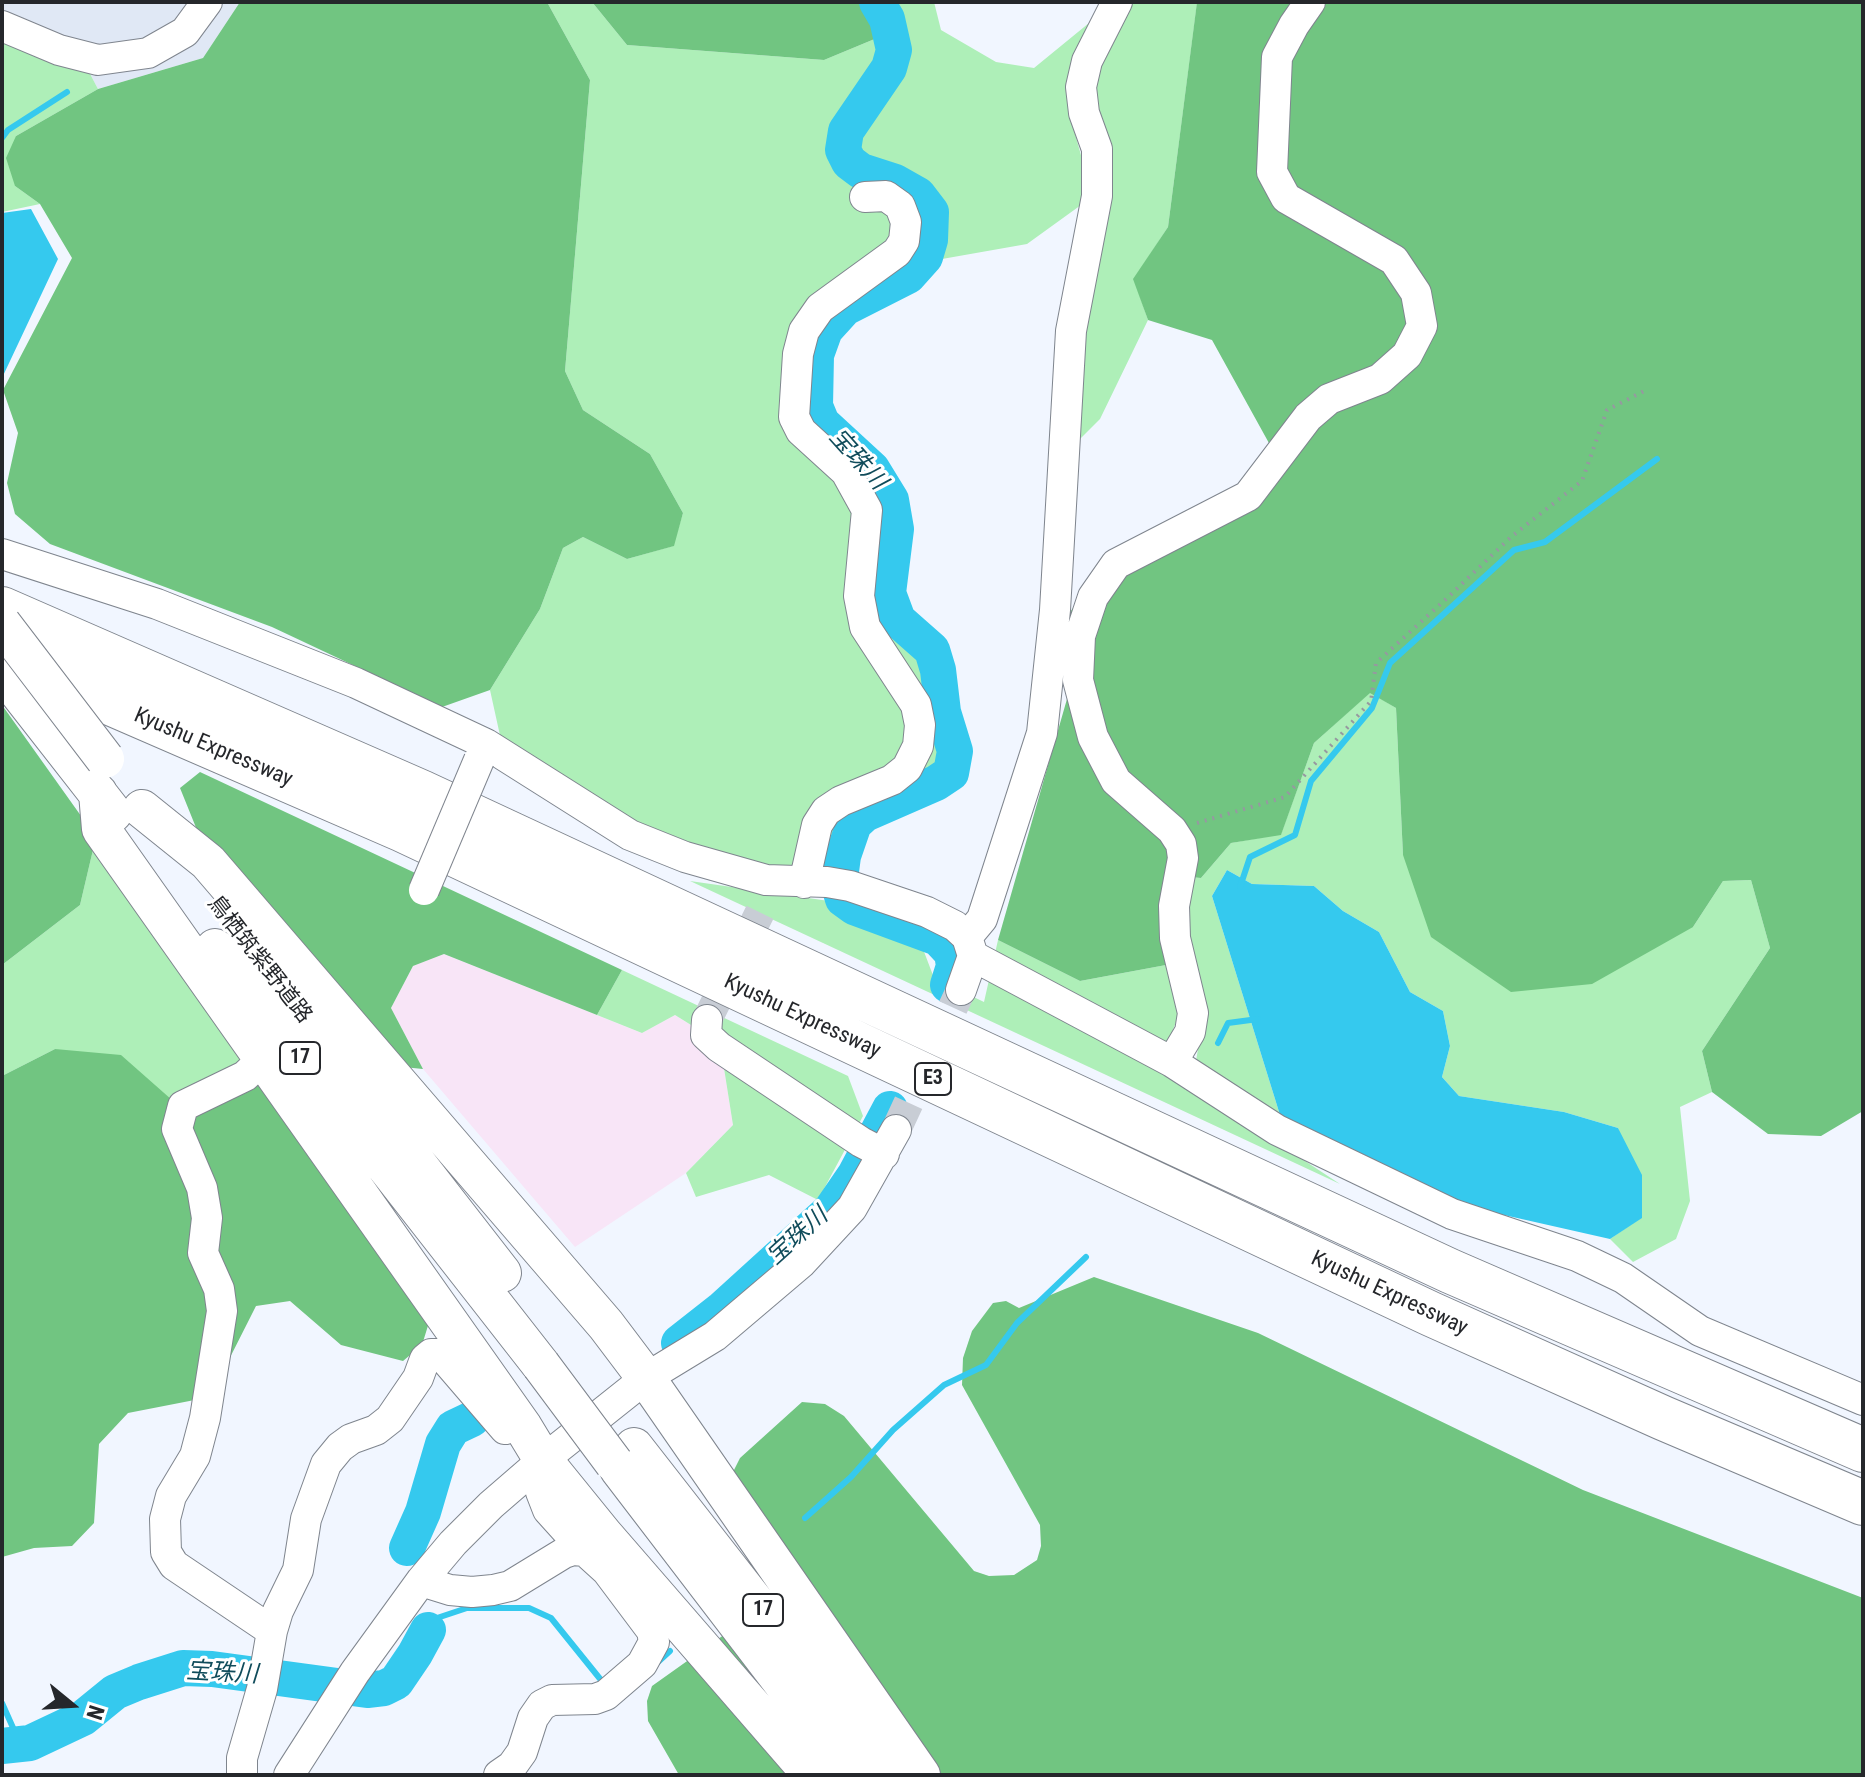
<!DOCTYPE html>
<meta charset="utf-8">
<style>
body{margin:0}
#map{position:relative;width:1865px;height:1777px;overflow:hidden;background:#f1f6ff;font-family:"Roboto Condensed",sans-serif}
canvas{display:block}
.frame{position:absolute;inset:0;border:4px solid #25272b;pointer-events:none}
.north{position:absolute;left:32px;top:1665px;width:80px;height:80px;-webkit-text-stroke:6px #fff;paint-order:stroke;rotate:108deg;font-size:22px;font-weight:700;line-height:32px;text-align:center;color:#25272b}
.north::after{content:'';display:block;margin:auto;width:28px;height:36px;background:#25272b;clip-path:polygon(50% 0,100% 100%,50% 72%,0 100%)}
</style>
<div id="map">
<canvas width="1865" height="1777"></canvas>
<div class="frame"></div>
<div class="north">N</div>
</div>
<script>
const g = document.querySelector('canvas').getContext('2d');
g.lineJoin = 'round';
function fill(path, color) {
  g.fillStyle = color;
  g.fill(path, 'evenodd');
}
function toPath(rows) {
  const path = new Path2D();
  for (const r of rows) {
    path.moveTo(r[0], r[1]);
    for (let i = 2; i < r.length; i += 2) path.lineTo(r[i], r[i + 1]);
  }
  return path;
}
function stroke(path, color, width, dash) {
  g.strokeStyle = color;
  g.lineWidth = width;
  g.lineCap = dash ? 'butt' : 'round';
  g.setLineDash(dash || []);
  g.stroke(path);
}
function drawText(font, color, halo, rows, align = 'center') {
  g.font = font + ' "Roboto Condensed","Noto Sans JP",sans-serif';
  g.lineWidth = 6;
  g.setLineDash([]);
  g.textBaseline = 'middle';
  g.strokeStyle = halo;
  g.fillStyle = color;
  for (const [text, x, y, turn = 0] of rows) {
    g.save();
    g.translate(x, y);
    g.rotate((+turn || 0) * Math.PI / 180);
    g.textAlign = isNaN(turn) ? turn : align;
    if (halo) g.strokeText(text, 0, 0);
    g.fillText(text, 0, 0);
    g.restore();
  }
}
fill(toPath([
 [2,2,240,2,203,58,98,89,88,70,2,34]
]), '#e0e8f5');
fill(toPath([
 [444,954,642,1033,675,1015,720,1043,733,1125,686,1173,575,1247,423,1069,391,1008,413,966]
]), '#f8e5f7');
fill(toPath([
 [547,2,592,2,627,45,824,60,877,38,883,63,835,131,834,152,852,177,896,192,920,224,916,252,903,272,837,305,814,334,809,406,818,427,876,488,885,526,878,596,892,623,926,662,929,716,942,746,932,774,851,814,832,867,777,868,666,839,501,740,490,690,540,609,563,548,583,537,627,559,673,546,683,513,650,454,583,410,565,371,590,80],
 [886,2,934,2,941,30,996,62,1034,68,1089,23,1070,116,1086,173,1081,205,1027,244,942,259,945,201,904,171,865,158,856,133,900,64,896,22],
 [1125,2,1197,3,1168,227,1134,279,1148,320,1100,419,1070,449,1096,109,1096,66],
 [2,34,88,70,98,89,16,136,15,186,40,204,2,212],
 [1370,692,1396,708,1403,855,1693,927,1723,881,1751,880,1770,948,1702,1051,1712,1092,1680,1107,1690,1201,1676,1239,1633,1262,1610,1239,1642,1217,1618,1128,1564,1112,1459,1096,1442,1077,1450,1046,1443,1011,1410,992,1379,932,1343,911,1314,886,1252,884,1227,870,1212,896,1280,1115,1196,1061,1204,1013,1167,875,1201,878,1231,843,1281,834,1314,743],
 [96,837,259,1082,189,1115,55,1049,2,1076,2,965,80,905],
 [690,881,829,901,923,949,934,978,984,1002,998,940,1080,981,1166,965,1180,1012,1159,1065,1340,1184],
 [622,970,848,1076,863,1116,818,1200,769,1175,696,1197,686,1173,733,1125,720,1043,675,1015,642,1033,597,1015]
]), '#aeefb8');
fill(toPath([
 [240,2,547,2,590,80,565,371,583,410,650,454,683,513,674,546,627,559,583,537,563,548,540,609,490,690,442,707,272,627,50,544,15,514,7,483,18,433,3,390,72,258,40,204,15,186,6,158,16,136,98,89,203,58],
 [592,2,867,2,872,10,877,38,824,60,627,45],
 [1197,2,1863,2,1863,1111,1821,1136,1768,1134,1712,1092,1702,1051,1770,948,1751,880,1723,881,1693,927,1592,984,1511,992,1431,937,1403,855,1396,708,1370,693,1314,743,1281,835,1231,843,1201,878,1167,875,1166,965,1080,981,998,940,1071,685,1068,615,1111,555,1234,500,1275,454,1212,340,1148,320,1133,279,1168,227],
 [2,705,96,837,80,905,2,965],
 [200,772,622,970,597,1015,444,954,413,966,391,1008,423,1069,403,1067,197,830,180,788],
 [55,1049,121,1055,189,1115,259,1082,431,1316,422,1345,403,1361,341,1345,290,1301,256,1306,210,1397,128,1413,99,1444,94,1523,72,1546,34,1548,2,1557,2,1076],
 [1094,1277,1258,1333,1583,1490,1863,1598,1863,1775,679,1775,648,1721,647,1701,652,1686,766,1605,772,1590,727,1484,740,1458,802,1402,825,1404,844,1416,974,1571,989,1576,1014,1575,1037,1560,1041,1546,1040,1525,962,1385,963,1358,972,1331,993,1303,1006,1301,1019,1308]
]), '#71c581');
fill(toPath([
 [31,209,58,259,2,378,2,213],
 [1227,870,1252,884,1314,886,1343,911,1379,932,1410,992,1443,1011,1450,1046,1442,1077,1459,1096,1564,1112,1618,1128,1642,1175,1642,1218,1610,1239,1473,1208,1280,1115,1212,896]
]), '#35c9ee');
stroke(toPath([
 [2,138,8,130,67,92],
 [1240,887,1250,857,1295,835,1311,781,1372,708,1390,663,1514,550,1545,542,1657,459],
 [1218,1043,1228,1023,1258,1019],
 [805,1518,851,1477,893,1430,944,1385,986,1365,1017,1323,1086,1257],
 [428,1630,437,1618,467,1608,529,1608,551,1618,605,1685],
 [658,1662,670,1651],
 [2,1703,14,1730,2,1745]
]), '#35c9ee', 6);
stroke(toPath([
 [877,2,887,19,894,50,889,68,846,131,843,150,849,162,861,171,895,182,918,195,931,212,930,240,925,257,908,276,845,308,825,330,816,355,815,406,822,423,872,469,891,500,896,529,888,593,898,620,932,650,938,670,943,712,955,751,951,773,936,783,865,814,854,824,843,856,839,886,843,899,854,907,938,938,952,953,954,966,948,985],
 [679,1343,721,1310,831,1210,855,1175,890,1109],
 [407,1548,423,1512,443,1444,453,1428,472,1419],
 [2,1746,30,1743,83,1718,115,1692,139,1682,183,1668,212,1669,367,1690,384,1688,396,1682,415,1654,428,1630]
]), '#35c9ee', 36);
stroke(toPath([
 [707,1020,763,906],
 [896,1130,961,990]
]), '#c8cdd5', 30, [30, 15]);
const minor = toPath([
 [2,26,59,50,98,60,148,53,185,32,207,2],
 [2,554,157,604,356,683,486,744,630,835,685,857,766,880,827,882,850,886,927,912,955,926,967,937,973,956,961,990],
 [804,883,817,825,826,811,841,801,892,780,907,768,918,746,920,725,916,705,865,627,859,596,867,510,846,472,801,431,794,417,798,354,804,331,820,308,897,252,904,241,906,222,900,206,886,196,865,197],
 [967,937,982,919,1042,733,1055,610,1071,331,1097,196,1097,149,1084,113,1081,87,1087,61,1117,2],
 [973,956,1172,1062,1277,1130,1452,1214,1577,1256,1623,1278,1700,1331,1863,1400],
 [707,1020,706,1035,719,1047,861,1142,884,1154],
 [263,1059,245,1076,183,1106,177,1129,202,1188,207,1218,203,1253,219,1289,222,1311,205,1418,195,1456,171,1496,165,1519,166,1552,174,1565,272,1631],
 [1172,1062,1190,1032,1193,1013,1175,938,1174,906,1183,858,1181,844,1172,830,1116,781,1093,737,1078,680,1080,636,1093,597,1116,564,1248,496,1308,417,1329,399,1380,379,1407,355,1422,326,1416,293,1394,260,1286,198,1272,172,1277,57,1294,25,1310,2],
 [543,1460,541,1492,548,1510,585,1551],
 [421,1581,450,1590,472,1592,493,1590,510,1586,564,1553,573,1550,585,1551,607,1571,652,1631,654,1642,642,1664,606,1695,595,1699,552,1700,542,1705,533,1718,522,1752,512,1766,499,1775],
 [242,1775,242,1758,262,1689,272,1631,278,1611,298,1570,306,1519,326,1464,340,1447,351,1439,376,1430,390,1419,418,1378,425,1359,431,1354,438,1354,444,1358,505,1429],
 [289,1775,355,1672,421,1581,453,1543,491,1505,543,1460,646,1378,715,1336,801,1263,852,1208,896,1130]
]);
const major = toPath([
 [2,671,113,813],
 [98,793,101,829,523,1427,543,1460,603,1534,812,1775],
 [142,809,208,862,606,1325,646,1378,921,1775],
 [248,946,502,1273],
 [215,948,541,1365],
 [634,1447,890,1775],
 [619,1469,853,1775]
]);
const highway = toPath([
 [2,609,423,793,1450,1271,1863,1450],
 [2,656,403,830,1431,1314,1663,1418,1863,1503]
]);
stroke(minor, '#7f858e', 32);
stroke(major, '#7f858e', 40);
stroke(highway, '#7f858e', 46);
stroke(toPath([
 [1197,823,1285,797,1371,701,1376,663,1446,599,1511,537,1582,481,1607,410,1646,390]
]), '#9699a0', 4, [2, 6]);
stroke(minor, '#fff', 30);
stroke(major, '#fff', 38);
stroke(highway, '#fff', 44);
const minorBridge = toPath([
 [424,890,479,760]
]);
const majorBridge = toPath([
 [2,624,105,759],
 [541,1365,614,1463]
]);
stroke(minorBridge, '#7f858e', 32, []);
stroke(majorBridge, '#7f858e', 40, []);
stroke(minorBridge, '#fff', 30);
stroke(majorBridge, '#fff', 38);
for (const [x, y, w] of [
 [300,1058,40],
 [933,1079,36],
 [763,1610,40]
]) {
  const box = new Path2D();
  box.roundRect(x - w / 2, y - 16, w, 32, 6);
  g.fillStyle = '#fff';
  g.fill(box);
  stroke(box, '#25272b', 2);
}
drawText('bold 20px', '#25272b', null, [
 ["17",300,1058],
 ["E3",933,1079],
 ["17",763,1610]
]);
drawText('22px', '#25272b', '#fff', [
 ["Kyushu Expressway",213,748,23],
 ["鳥栖筑紫野道路",259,960,52],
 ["Kyushu Expressway",802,1017,25],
 ["Kyushu Expressway",1389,1294,25]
]);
drawText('italic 24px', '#104c5b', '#fff', [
 ["宝珠川",857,460,48],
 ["宝珠川",798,1237,-42],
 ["宝珠川",222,1674,3]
]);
</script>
